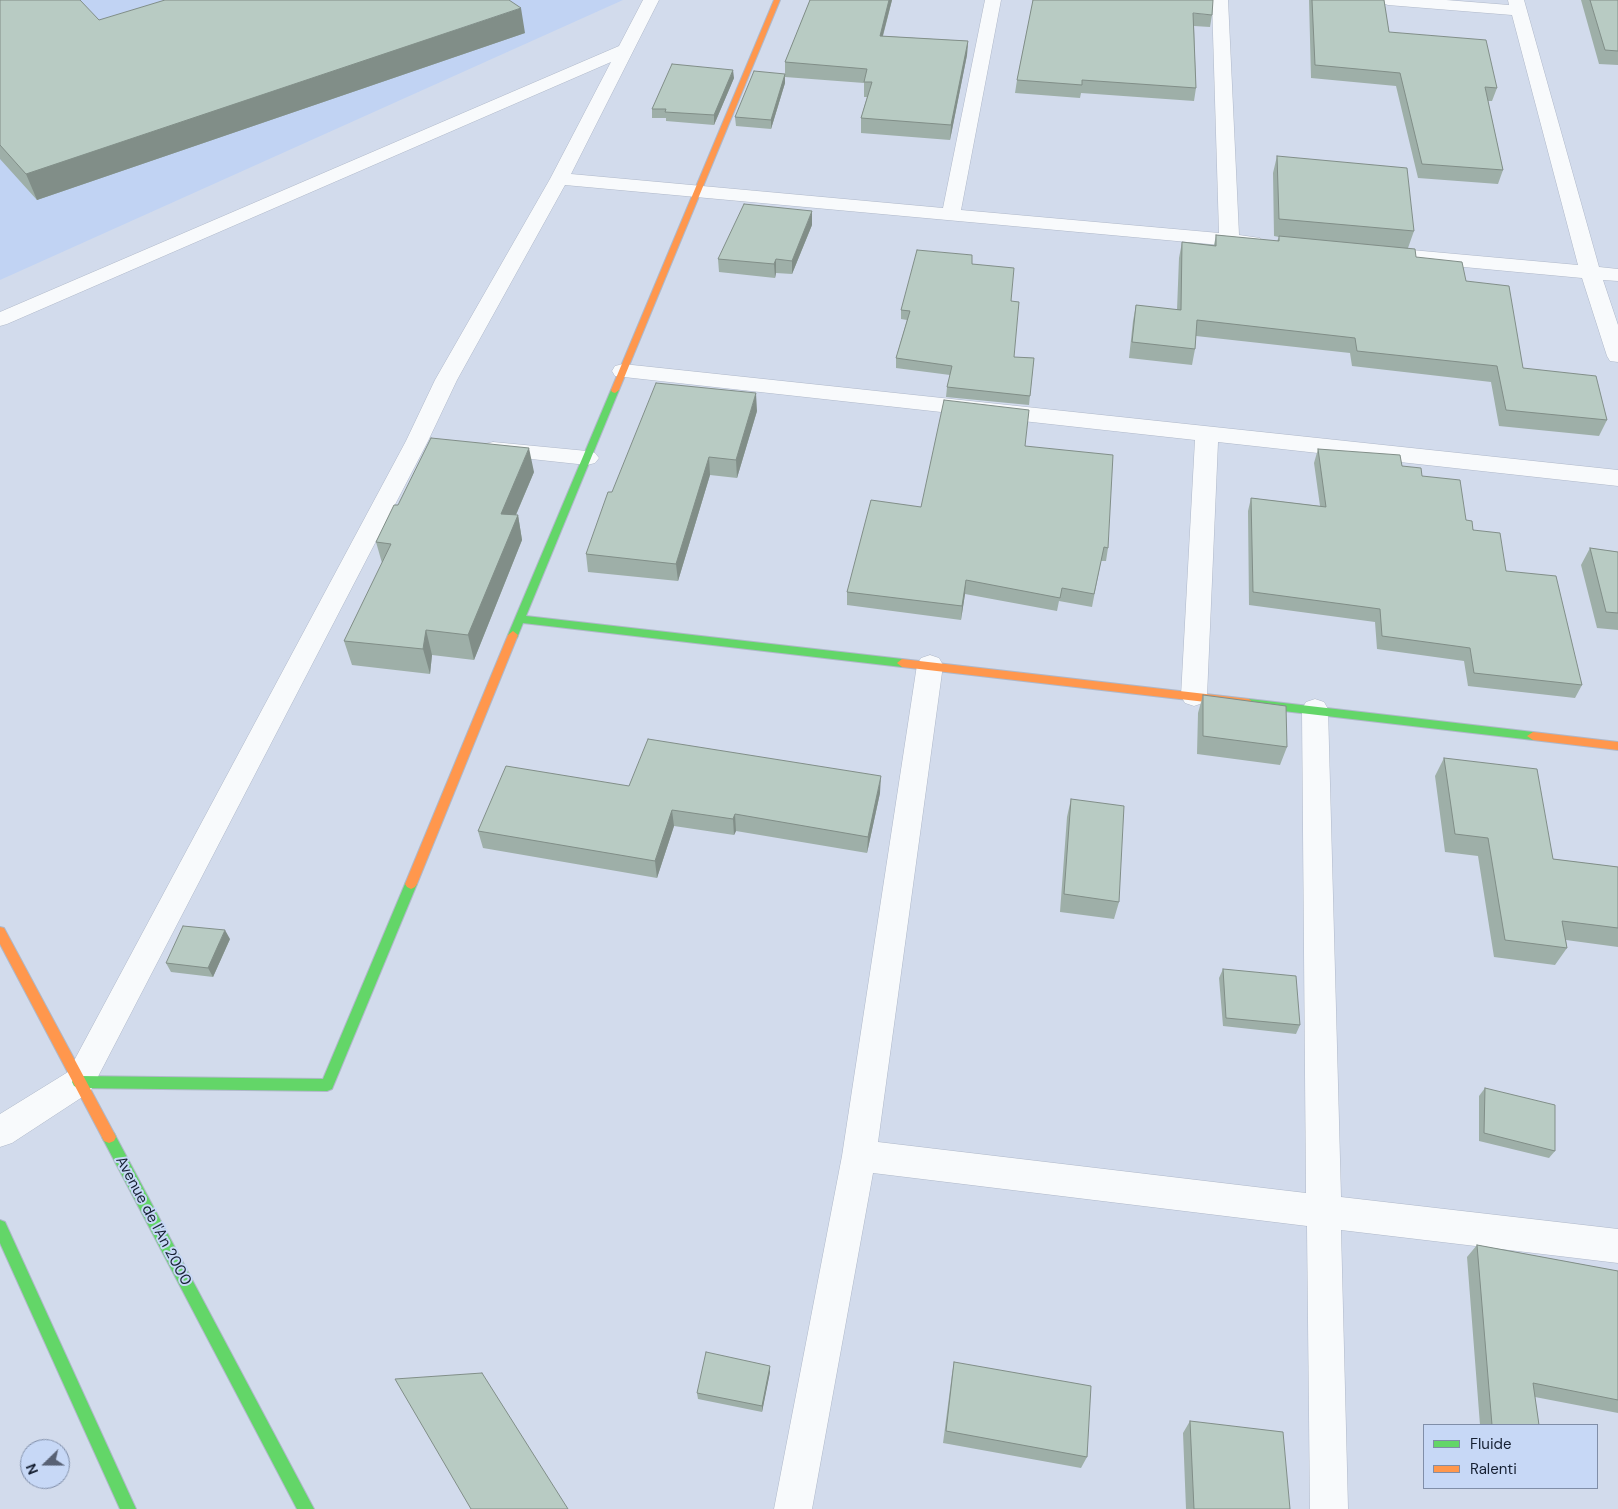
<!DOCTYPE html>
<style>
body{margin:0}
#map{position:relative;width:1618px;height:1509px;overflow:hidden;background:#d2dbec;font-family:"DM Sans",sans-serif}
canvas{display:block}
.legend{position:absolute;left:1423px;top:1424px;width:175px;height:65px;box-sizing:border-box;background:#c7d8f6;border:1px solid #808ea8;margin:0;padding:6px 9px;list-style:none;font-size:15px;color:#162033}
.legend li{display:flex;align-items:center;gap:10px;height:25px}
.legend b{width:25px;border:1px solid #808ea8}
.north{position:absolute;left:20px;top:1439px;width:50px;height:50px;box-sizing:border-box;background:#c7d8f6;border:1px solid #808ea8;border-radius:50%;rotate:248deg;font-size:14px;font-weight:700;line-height:20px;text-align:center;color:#162033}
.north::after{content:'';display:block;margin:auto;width:18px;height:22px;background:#586174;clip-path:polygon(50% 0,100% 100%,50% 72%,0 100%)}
</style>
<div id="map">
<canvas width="1618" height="1509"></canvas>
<ul class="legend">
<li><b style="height:6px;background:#63d668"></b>Fluide</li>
<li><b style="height:6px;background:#ff974d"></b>Ralenti</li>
</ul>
<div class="north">N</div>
</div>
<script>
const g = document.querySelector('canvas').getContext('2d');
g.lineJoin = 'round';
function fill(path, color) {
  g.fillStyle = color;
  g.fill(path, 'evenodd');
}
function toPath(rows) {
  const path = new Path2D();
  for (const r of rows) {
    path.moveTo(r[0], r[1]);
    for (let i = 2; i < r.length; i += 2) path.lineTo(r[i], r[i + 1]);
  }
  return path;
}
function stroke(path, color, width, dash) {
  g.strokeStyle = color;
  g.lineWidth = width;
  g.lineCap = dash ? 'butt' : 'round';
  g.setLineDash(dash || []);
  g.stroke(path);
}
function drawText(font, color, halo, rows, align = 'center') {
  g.font = font + ' "DM Sans",sans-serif';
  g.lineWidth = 4;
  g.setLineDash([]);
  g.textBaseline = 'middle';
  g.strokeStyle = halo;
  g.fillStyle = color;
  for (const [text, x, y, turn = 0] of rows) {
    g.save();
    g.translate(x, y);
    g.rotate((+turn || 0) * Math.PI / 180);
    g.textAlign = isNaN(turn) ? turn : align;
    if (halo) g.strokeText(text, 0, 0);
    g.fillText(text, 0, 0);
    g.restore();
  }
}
fill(toPath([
 [0,0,623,0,0,280]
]), '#c1d3f3');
const street = toPath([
 [643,0,659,0,571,174,943,208,985,0,1001,0,961,210,1219,233,1212,0,1228,0,1239,235,1260,238,1263,242,1260,246,1253,248,565,185,457,380,428,441,90,1092,12,1143,0,1147,0,1114,68,1072,406,441,435,380,550,179,611,62,7,324,0,326,0,312,619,46,643,0],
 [1380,0,1446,0,1509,5,1508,0,1524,0,1599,267,1618,269,1618,281,1603,280,1618,325,1618,362,1610,361,1607,356,1582,278,1378,259,1371,257,1368,253,1371,249,1378,247,1578,265,1512,15,1388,5,1382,3,1380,0],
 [623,364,1618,470,1618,486,1218,442,1207,696,1203,703,1194,706,1185,703,1181,696,1195,440,615,376,612,371,615,366,623,364],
 [493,442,587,451,595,453,599,458,595,463,587,465,485,454,482,449,485,444,493,442],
 [930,655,939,658,943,665,878,1142,1306,1193,1302,709,1306,702,1315,699,1324,702,1328,709,1341,1197,1618,1229,1618,1263,1341,1230,1348,1509,1310,1509,1307,1226,873,1173,812,1509,774,1509,842,1156,917,665,921,658,930,655]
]);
const fast = toPath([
 [615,387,619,390,526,616,902,659,907,663,906,666,902,667,523,623,517,638,509,638,508,635,611,390,615,387],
 [1249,699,1533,732,1539,736,1533,740,1249,707,1244,703,1249,699],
 [411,879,415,881,417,884,332,1089,327,1091,79,1088,74,1086,72,1082,74,1078,79,1076,323,1079,405,884,407,881,411,879],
 [109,1131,114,1133,314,1509,297,1509,104,1141,102,1137,104,1133,109,1131],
 [0,1220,5,1222,136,1509,120,1509,0,1243,0,1220]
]);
const slow = toPath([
 [774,0,780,0,619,390,615,393,612,392,611,390,774,0],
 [513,631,518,635,417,884,415,887,411,889,407,887,405,884,508,635,513,631],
 [902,659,1249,699,1254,703,1249,707,902,667,897,663,902,659],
 [1533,732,1618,742,1618,750,1533,740,1527,736,1533,732],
 [0,927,4,928,114,1133,116,1137,114,1141,109,1143,104,1141,0,944,0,927]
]);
stroke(street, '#afb8c9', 1);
stroke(fast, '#afb8c9', 2);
stroke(slow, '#afb8c9', 2);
fill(street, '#f8fafc');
fill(fast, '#63d668');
fill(slow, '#ff974d');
fill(toPath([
 [0,0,99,20,525,33,37,200,0,159],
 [810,0,892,0,883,36,968,41,967,55,950,140,861,133,861,118,867,97,864,97,864,83,785,77,785,83,771,129,736,126,735,117,785,74,785,62],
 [1033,0,1212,15,1210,27,1194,26,1196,88,1194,101,1081,93,1080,98,1015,93,1017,80],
 [1309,0,1384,0,1389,32,1497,88,1492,101,1488,101,1503,170,1498,184,1418,178,1396,86,1311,78],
 [1581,0,1618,0,1618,65,1599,64],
 [734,78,714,125,666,121,666,118,652,118,652,109],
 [1277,156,1414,231,1408,248,1416,257,1466,281,1523,368,1607,420,1599,436,1499,426,1491,382,1352,366,1350,353,1196,336,1195,349,1192,365,1129,358,1133,321,1136,305,1177,310,1179,258,1182,242,1214,245,1216,235,1277,241,1279,237,1274,236,1273,173],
 [812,225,792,274,776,273,775,278,719,272,718,259],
 [972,264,1011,301,1014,357,1034,358,1029,405,946,397,947,387,950,375,896,368,896,358,907,320,901,319,901,310],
 [757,411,737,478,710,475,678,581,588,572,586,554,612,492],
 [1025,446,1108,548,1106,561,1101,561,1092,607,1059,601,1057,611,965,594,961,620,847,605,847,592,921,507],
 [1318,449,1402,466,1422,476,1466,520,1506,571,1582,685,1575,698,1468,686,1464,661,1377,649,1375,622,1249,605,1248,511,1251,498,1320,506,1314,463],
 [534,472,516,515,518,515,522,540,474,660,432,655,430,674,352,665,344,641,382,563,376,542,398,505],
 [1590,548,1618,552,1618,630,1597,628,1581,565],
 [1203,695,1287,747,1280,765,1197,754,1198,713],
 [1444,758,1553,859,1618,867,1618,947,1566,940,1567,948,1555,965,1494,957,1478,856,1445,852,1435,776],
 [629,786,880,793,867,853,736,831,734,835,674,826,657,878,483,848,478,831],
 [1071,799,1119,902,1114,919,1060,912,1067,817],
 [230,939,213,977,171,972,166,963],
 [1223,969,1300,1025,1296,1034,1223,1026,1219,978],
 [1485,1088,1555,1151,1549,1158,1479,1141,1479,1096],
 [1477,1245,1618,1271,1618,1413,1535,1397,1539,1425,1480,1425,1467,1257],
 [954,1362,1087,1457,1081,1468,943,1443,952,1374],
 [770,1372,762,1412,698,1399,697,1393],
 [1190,1421,1290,1509,1186,1509,1183,1433]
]), '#9eafa8');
fill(toPath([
 [889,0,892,0,879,50,880,36],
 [521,8,525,33,37,200,26,174],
 [968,41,967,55,950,140,951,125],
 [733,70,734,78,714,125,714,115],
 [785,74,785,83,771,129,771,120],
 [812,211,812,225,792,274,792,261],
 [776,259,776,273,775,278,774,264],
 [756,393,757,411,737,478,736,460],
 [529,448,534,472,506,538,501,514],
 [709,457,710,475,678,581,676,564],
 [518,515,522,540,474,660,468,635],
 [966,580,965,594,961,620,962,606],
 [426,630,432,655,430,674,423,649],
 [881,776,880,793,867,853,868,837],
 [672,810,674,826,657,878,655,861],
 [735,814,736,831,734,835,733,819],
 [225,930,230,939,213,977,208,968],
 [770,1366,770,1372,762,1412,762,1406]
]), '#818e88');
const building = toPath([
 [0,0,80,0,99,20,165,0,509,0,521,8,26,174,0,145,0,0],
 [810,0,889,0,880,36,968,41,951,125,861,118,872,82,864,82,867,69,785,62,810,0],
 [1033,0,1213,0,1212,15,1193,13,1196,88,1082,80,1082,85,1017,80,1033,0],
 [1312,0,1384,0,1389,32,1486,40,1497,88,1485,87,1503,170,1422,164,1400,73,1315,65,1312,0],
 [1590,0,1618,0,1618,51,1605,50,1590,0],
 [672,64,733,70,714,115,665,112,666,109,652,109,672,64],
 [754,71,785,74,771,120,735,117,754,71],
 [1277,156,1407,168,1414,231,1279,219,1277,156],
 [744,204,812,211,792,261,776,259,774,264,718,259,744,204],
 [1216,235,1279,241,1279,236,1415,249,1416,257,1462,262,1466,281,1509,286,1523,368,1596,376,1607,420,1506,410,1497,366,1357,351,1355,338,1197,320,1195,349,1132,342,1136,305,1181,310,1182,242,1216,246,1216,235],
 [917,250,972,255,972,264,1014,268,1011,301,1019,302,1014,357,1034,358,1030,396,947,387,952,366,896,358,910,311,901,310,917,250],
 [656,383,756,393,736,460,709,457,676,564,586,554,608,492,612,492,656,383],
 [944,400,1029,410,1025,446,1113,455,1108,548,1104,547,1094,594,1062,588,1060,598,966,580,962,606,847,592,871,500,921,507,944,400],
 [431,438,529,448,501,514,518,515,468,635,426,630,423,649,344,641,391,544,376,542,394,505,398,505,431,438],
 [1318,449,1400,455,1402,466,1421,468,1422,476,1460,480,1466,520,1472,521,1473,530,1500,533,1506,571,1556,576,1582,685,1474,673,1470,648,1382,636,1380,609,1253,592,1251,498,1326,507,1318,449],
 [1590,548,1618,552,1618,613,1606,612,1590,548],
 [1203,695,1286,706,1287,747,1203,736,1203,695],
 [648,739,881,776,868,837,735,814,733,819,672,810,655,861,478,831,506,766,629,786,648,739],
 [1444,758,1537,769,1553,859,1618,867,1618,928,1562,921,1567,948,1505,940,1488,838,1455,834,1444,758],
 [1071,799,1124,806,1119,902,1064,894,1071,799],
 [183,926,225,930,208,968,166,963,183,926],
 [1223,969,1296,976,1300,1025,1226,1018,1223,969],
 [1485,1088,1555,1105,1555,1151,1484,1133,1485,1088],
 [1477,1245,1618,1271,1618,1400,1533,1383,1539,1425,1492,1425,1477,1245],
 [706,1352,770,1366,762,1406,697,1393,706,1352],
 [954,1362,1091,1386,1087,1457,946,1431,954,1362],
 [482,1373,568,1509,471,1509,395,1379,482,1373],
 [1190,1421,1283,1432,1290,1509,1194,1509,1190,1421]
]);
fill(building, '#b8cbc3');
stroke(building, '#818e88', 1);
drawText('15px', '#162033', '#c7d8f6', [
 ["Avenue de l'An 2000",153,1221,62]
]);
</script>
